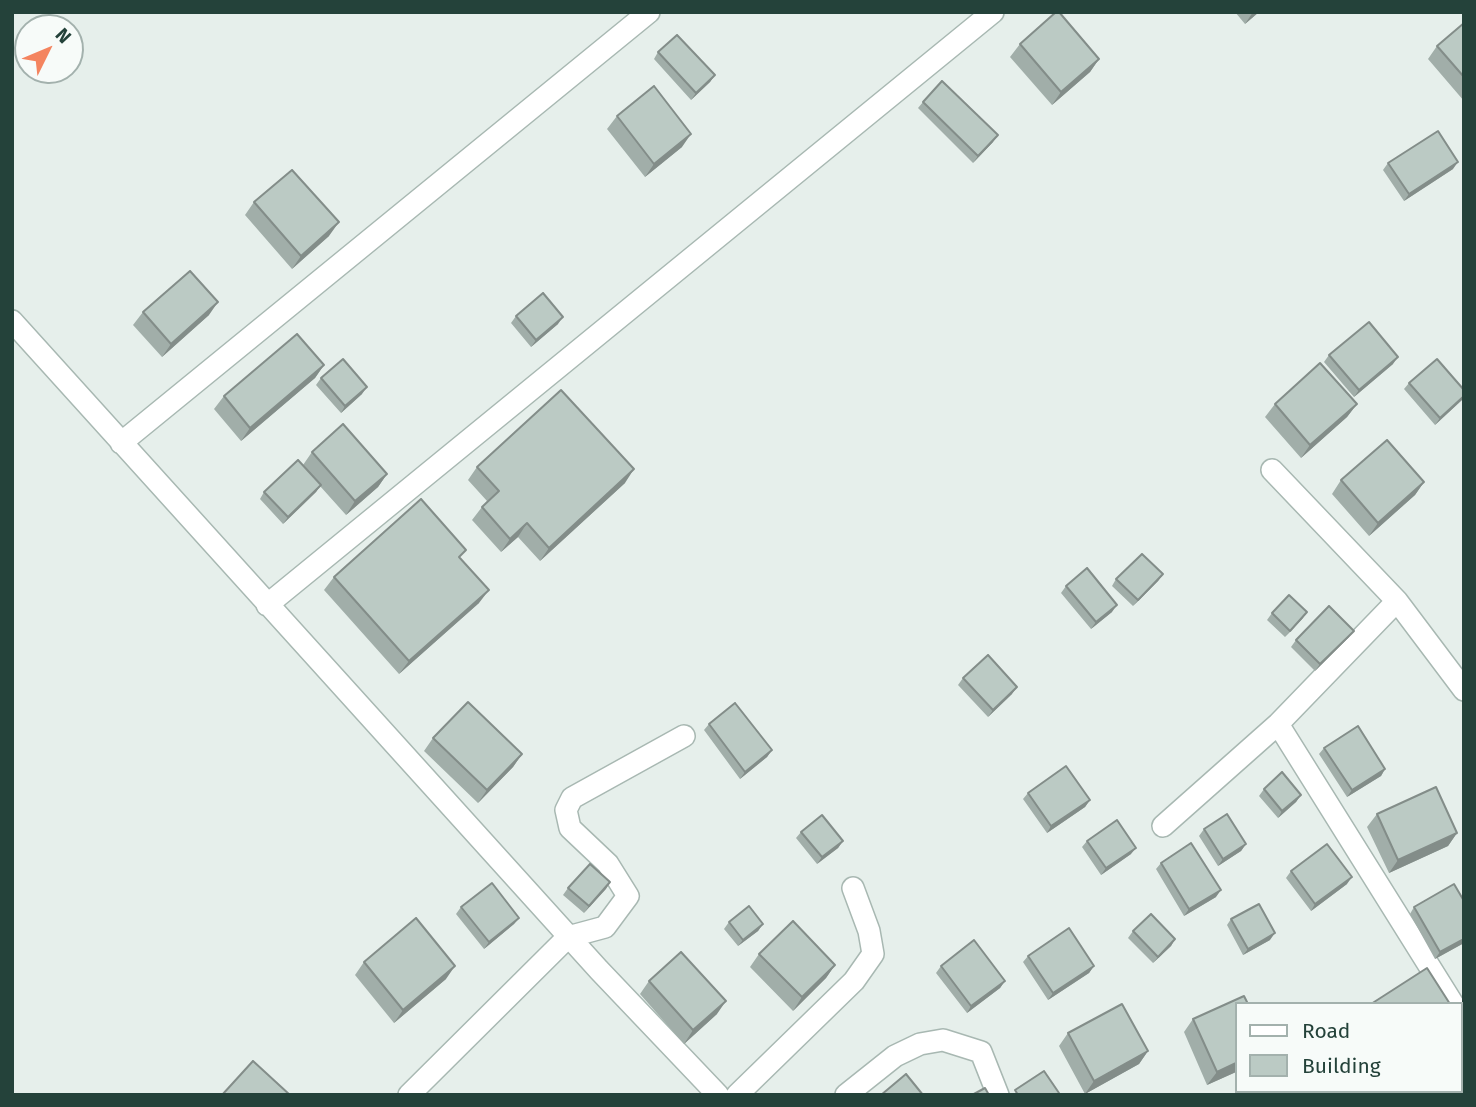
<!DOCTYPE html>
<style>
body{margin:0}
#map{position:relative;width:1476px;height:1107px;overflow:hidden;background:#e6efeb;font-family:"Fira Sans",sans-serif}
canvas{display:block}
.frame{position:absolute;inset:0;border:14px solid #24423a;pointer-events:none}
.legend{position:absolute;left:1235px;top:1002px;width:228px;height:91px;box-sizing:border-box;background:#f7fbf9;border:2px solid #a3b1ad;margin:0;padding:9px 12px;list-style:none;font-size:21px;color:#24423a}
.legend li{display:flex;align-items:center;gap:14px;height:35px}
.legend b{width:35px;border:2px solid #a3b1ad}
.north{position:absolute;left:14px;top:14px;width:70px;height:70px;box-sizing:border-box;background:#f7fbf9;border:2px solid #a3b1ad;border-radius:50%;rotate:47deg;font-size:19px;font-weight:700;line-height:28px;text-align:center;color:#24423a}
.north::after{content:'';display:block;margin:auto;width:24px;height:32px;background:#f4845f;clip-path:polygon(50% 0,100% 100%,50% 72%,0 100%)}
</style>
<div id="map">
<canvas width="1476" height="1107"></canvas>
<div class="frame"></div>
<ul class="legend">
<li><b style="height:9px;background:#fff"></b>Road</li>
<li><b style="height:19px;background:#bbcac4"></b>Building</li>
</ul>
<div class="north">N</div>
</div>
<script>
const g = document.querySelector('canvas').getContext('2d');
g.lineJoin = 'round';
function toPath(rows) {
  const path = new Path2D();
  for (const r of rows) {
    path.moveTo(r[0], r[1]);
    for (let i = 2; i < r.length; i += 2) path.lineTo(r[i], r[i + 1]);
  }
  return path;
}
function stroke(path, color, width, dash) {
  g.strokeStyle = color;
  g.lineWidth = width;
  g.lineCap = dash ? 'butt' : 'round';
  g.setLineDash(dash || []);
  g.stroke(path);
}
function fill(path, color) {
  g.fillStyle = color;
  g.fill(path, 'evenodd');
}
const street = toPath([
 [12,321,599,970,718,1095],
 [121,443,649,12],
 [1272,470,1397,601,1464,690],
 [267,605,993,12],
 [1278,724,1453,1004],
 [1163,826,1278,724,1397,601],
 [409,1095,568,937,605,927,628,896,608,864,570,828,566,810,572,798,684,736],
 [737,1095,854,981,873,954,869,931,853,888],
 [846,1095,895,1056,920,1044,943,1040,981,1052,998,1095]
]);
stroke(street, '#a8b8b2', 24);
stroke(street, '#fff', 21);
fill(toPath([
 [1235,12,1259,12,1245,24],
 [1464,23,1464,101,1428,59,1437,46],
 [1020,44,1099,59,1090,72,1052,105,1010,57],
 [658,52,715,75,710,82,691,100,654,59],
 [923,102,993,142,973,163,918,108],
 [617,116,682,147,645,177,607,129],
 [1388,163,1453,169,1404,201,1383,170],
 [254,202,329,236,292,269,245,215],
 [143,312,209,315,162,357,133,325],
 [516,316,558,324,531,347,511,323],
 [1329,355,1393,364,1354,397,1324,362],
 [324,365,315,378,241,441,214,409,224,396],
 [321,378,362,394,341,413,316,385],
 [1409,383,1464,390,1464,398,1435,425,1404,389],
 [1275,404,1357,404,1347,417,1301,458,1265,417],
 [312,452,387,474,378,487,346,515,320,486,316,492,283,524,260,499,264,492,303,465],
 [477,467,625,483,540,561,518,537,501,552,472,520,482,507,487,501,468,480],
 [1341,480,1424,482,1415,495,1369,536,1332,494],
 [460,559,479,603,399,674,324,590,334,577],
 [1163,574,1158,581,1133,606,1112,586,1116,579],
 [1066,586,1112,612,1091,629,1061,593],
 [1307,612,1302,619,1285,637,1267,620,1272,613],
 [1349,637,1315,671,1291,647,1296,640],
 [963,678,1012,694,988,717,958,685],
 [709,724,772,750,767,757,740,779,704,730],
 [433,738,522,754,513,767,478,803,424,751],
 [1324,748,1385,769,1381,776,1347,797,1319,754],
 [1264,789,1301,795,1296,802,1278,818,1259,796],
 [1028,793,1090,800,1085,807,1047,833,1023,799],
 [1377,814,1457,833,1448,846,1389,873,1367,827],
 [1204,829,1246,844,1241,851,1218,866,1199,836],
 [801,832,843,841,838,848,817,864,796,838],
 [1087,841,1131,854,1101,875,1082,847],
 [1161,863,1216,897,1184,916,1156,869],
 [1291,871,1347,884,1311,911,1286,878],
 [610,882,584,913,563,895,568,888],
 [461,907,519,918,514,924,484,949,456,914],
 [1414,907,1464,943,1435,959,1410,914],
 [1231,919,1270,940,1243,955,1227,925],
 [729,922,763,924,758,931,738,946,724,929],
 [1133,931,1175,939,1171,946,1153,963,1128,938],
 [759,954,835,965,826,978,793,1011,750,967],
 [1028,956,1094,966,1089,973,1048,1000,1023,962],
 [364,962,446,979,394,1023,355,975],
 [941,966,1005,981,1000,988,967,1013,936,973],
 [649,981,717,1014,684,1044,640,994],
 [1236,1004,1236,1072,1207,1085,1184,1032,1193,1019],
 [1068,1033,1148,1051,1139,1064,1085,1094,1059,1046],
 [1400,1091,1460,1091,1464,1095,1402,1095]
]), '#a1aea9');
fill(toPath([
 [1253,12,1259,12,1245,24],
 [1099,59,1090,72,1052,105,1061,92],
 [715,75,710,82,691,100,696,93],
 [691,134,682,147,645,177,654,164],
 [998,135,993,142,973,163,978,156],
 [1458,162,1453,169,1404,201,1409,194],
 [339,222,329,236,292,269,301,256],
 [218,302,209,315,162,357,171,344],
 [563,317,558,324,531,347,536,340],
 [1398,357,1393,364,1354,397,1359,390],
 [324,365,315,378,241,441,250,428],
 [367,387,362,394,341,413,345,406],
 [1464,396,1462,400,1435,425,1440,418],
 [1357,404,1347,417,1301,458,1310,445],
 [634,469,625,483,540,561,549,548],
 [387,474,378,487,346,515,355,501],
 [1424,482,1415,495,1369,536,1378,523],
 [321,485,316,492,283,524,288,517],
 [527,523,518,537,501,552,510,539],
 [1163,574,1158,581,1133,606,1138,600],
 [489,590,479,603,399,674,409,661],
 [1117,605,1112,612,1091,629,1096,622],
 [1307,612,1302,619,1285,637,1290,631],
 [1354,631,1349,637,1315,671,1320,664],
 [1017,687,1012,694,988,717,993,710],
 [772,750,767,757,740,779,745,772],
 [522,754,513,767,478,803,487,790],
 [1385,769,1381,776,1347,797,1352,790],
 [1301,795,1296,802,1278,818,1282,811],
 [1090,800,1085,807,1047,833,1051,826],
 [1457,833,1448,846,1389,873,1398,860],
 [843,841,838,848,817,864,822,857],
 [1246,844,1241,851,1218,866,1223,859],
 [1136,848,1131,854,1101,875,1106,868],
 [1352,877,1347,884,1311,911,1315,904],
 [610,882,606,889,584,913,589,906],
 [1221,890,1216,897,1184,916,1189,909],
 [519,918,514,924,484,949,489,942],
 [763,924,758,931,738,946,743,940],
 [1275,933,1270,940,1243,955,1248,949],
 [1175,939,1171,946,1153,963,1158,957],
 [1464,939,1464,943,1435,959,1440,952],
 [835,965,826,978,793,1011,802,997],
 [455,966,446,979,394,1023,403,1010],
 [1094,966,1089,973,1048,1000,1053,993],
 [1005,981,1000,988,967,1013,971,1006],
 [726,1001,717,1014,684,1044,693,1030],
 [1148,1051,1139,1064,1085,1094,1094,1081],
 [1236,1063,1236,1072,1207,1085,1217,1072]
]), '#838d89');
const building = toPath([
 [1056,12,1059,12,1099,59,1061,92,1020,44,1056,12],
 [1464,23,1464,77,1437,46,1464,23],
 [677,35,715,75,696,93,658,52,677,35],
 [942,81,998,135,978,156,923,102,942,81],
 [654,86,691,134,654,164,617,116,654,86],
 [1438,131,1458,162,1409,194,1388,163,1438,131],
 [292,170,339,222,301,256,254,202,292,170],
 [190,271,218,302,171,344,143,312,190,271],
 [543,293,563,317,536,340,516,316,543,293],
 [1369,322,1398,357,1359,390,1329,355,1369,322],
 [297,334,324,365,250,428,224,396,297,334],
 [343,359,367,387,345,406,321,378,343,359],
 [1437,359,1464,390,1464,396,1440,418,1409,383,1437,359],
 [1320,363,1357,404,1310,445,1275,404,1320,363],
 [561,390,634,469,549,548,527,523,510,539,482,507,499,491,477,467,561,390],
 [343,424,387,474,355,501,312,452,343,424],
 [1387,440,1424,482,1378,523,1341,480,1387,440],
 [298,460,321,485,288,517,264,492,298,460],
 [421,499,466,550,459,557,489,590,409,661,334,577,421,499],
 [1142,554,1163,574,1138,600,1116,579,1142,554],
 [1087,568,1117,605,1096,622,1066,586,1087,568],
 [1289,595,1307,612,1290,631,1272,613,1289,595],
 [1329,606,1354,631,1320,664,1296,640,1329,606],
 [988,655,1017,687,993,710,963,678,988,655],
 [468,702,522,754,487,790,433,738,468,702],
 [735,703,772,750,745,772,709,724,735,703],
 [1358,726,1385,769,1352,790,1324,748,1358,726],
 [1066,766,1090,800,1051,826,1028,793,1066,766],
 [1282,772,1301,795,1282,811,1264,789,1282,772],
 [1436,787,1457,833,1398,860,1377,814,1436,787],
 [1227,814,1246,844,1223,859,1204,829,1227,814],
 [822,815,843,841,822,857,801,832,822,815],
 [1117,820,1136,848,1106,868,1087,841,1117,820],
 [1191,843,1221,890,1189,909,1161,863,1191,843],
 [1327,844,1352,877,1315,904,1291,871,1327,844],
 [590,864,610,882,589,906,568,888,590,864],
 [492,883,519,918,489,942,461,907,492,883],
 [1454,884,1464,901,1464,939,1440,952,1414,907,1454,884],
 [1259,904,1275,933,1248,949,1231,919,1259,904],
 [749,906,763,924,743,940,729,922,749,906],
 [1151,914,1175,939,1158,957,1133,931,1151,914],
 [416,918,455,966,403,1010,364,962,416,918],
 [793,921,835,965,802,997,759,954,793,921],
 [1069,928,1094,966,1053,993,1028,956,1069,928],
 [974,940,1005,981,971,1006,941,966,974,940],
 [681,952,726,1001,693,1030,649,981,681,952],
 [1427,968,1450,1004,1371,1004,1427,968],
 [1244,996,1248,1004,1236,1004,1236,1063,1217,1072,1193,1019,1244,996],
 [1122,1004,1148,1051,1094,1081,1068,1033,1122,1004],
 [1460,1020,1464,1025,1464,1095,1420,1095,1418,1091,1460,1091,1460,1020],
 [253,1061,290,1095,222,1095,253,1061],
 [1044,1071,1059,1093,1057,1095,1018,1095,1015,1090,1044,1071],
 [906,1074,923,1095,881,1095,906,1074],
 [985,1088,989,1095,972,1095,985,1088]
]);
fill(building, '#bbcac4');
stroke(building, '#838d89', 2);
</script>
